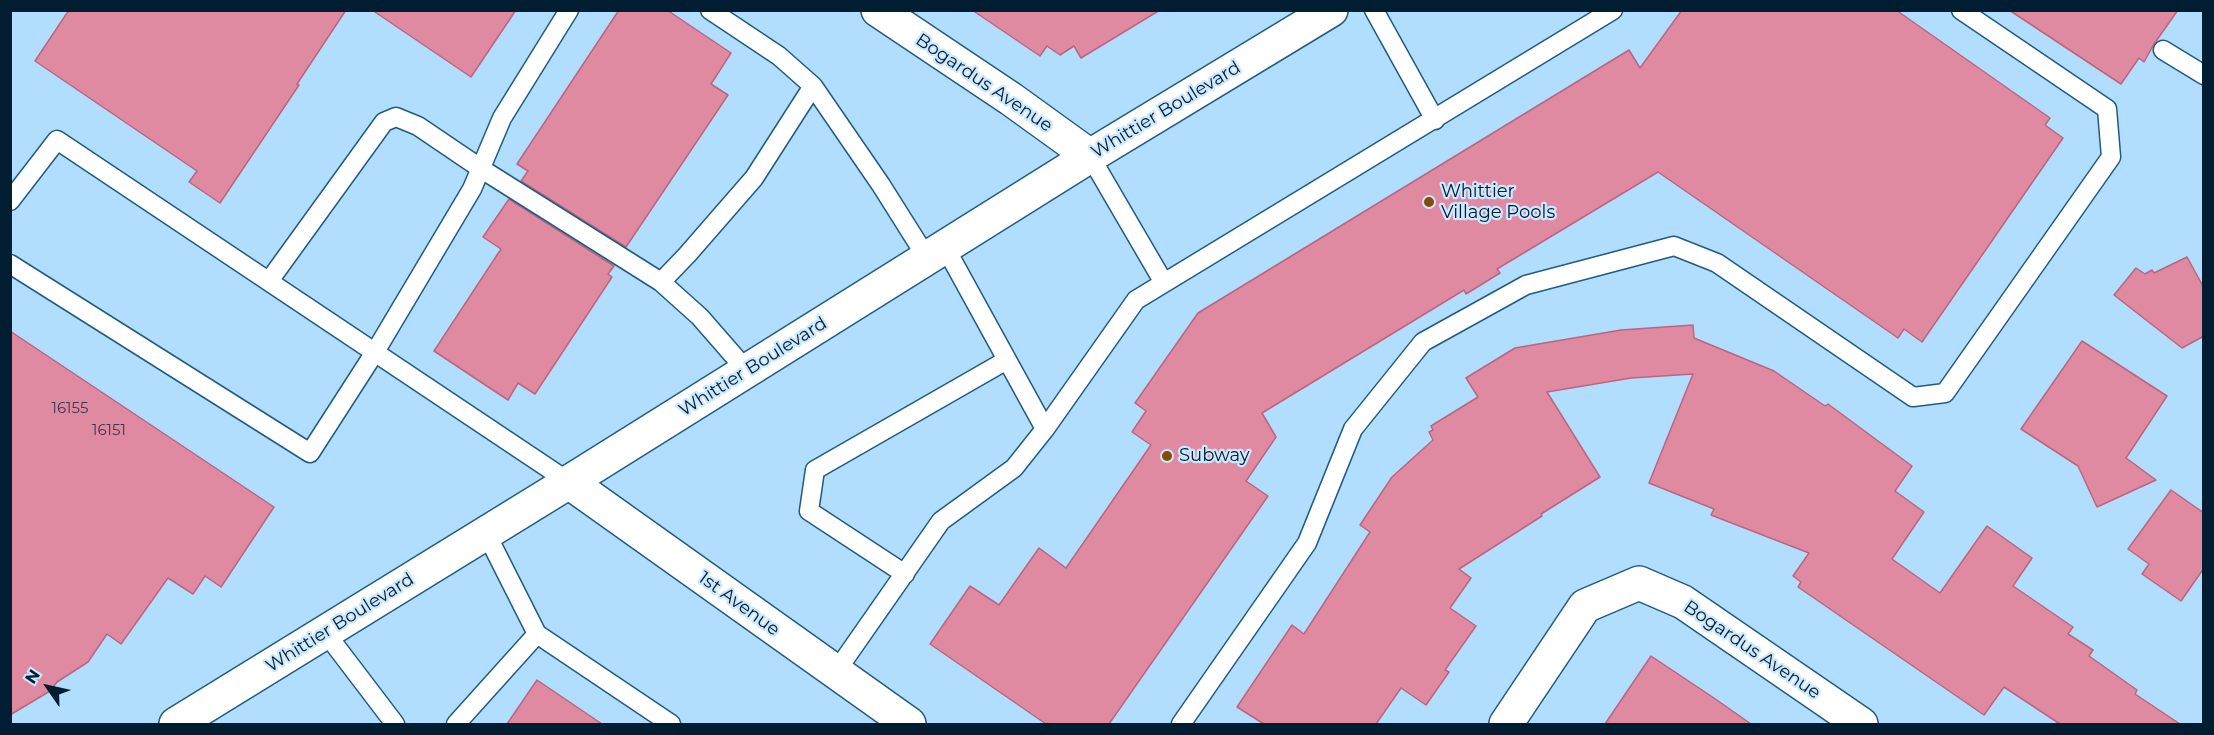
<!DOCTYPE html>
<style>
body{margin:0}
#map{position:relative;width:2214px;height:735px;overflow:hidden;background:#b1ddff;font-family:Montserrat,sans-serif}
canvas{display:block}
.frame{position:absolute;inset:0;border:12px solid #001d32;pointer-events:none}
.north{position:absolute;left:18px;top:657px;width:60px;height:60px;-webkit-text-stroke:4px #cbe8ff;paint-order:stroke;rotate:304deg;font-size:16px;font-weight:700;line-height:24px;text-align:center;color:#001d32}
.north::after{content:'';display:block;margin:auto;width:21px;height:27px;background:#001d32;clip-path:polygon(50% 0,100% 100%,50% 72%,0 100%)}
</style>
<div id="map">
<canvas width="2214" height="735"></canvas>
<div class="frame"></div>
<div class="north">N</div>
</div>
<script>
const g = document.querySelector('canvas').getContext('2d');
g.lineJoin = 'round';
function fill(path, color) {
  g.fillStyle = color;
  g.fill(path, 'evenodd');
}
function toPath(rows) {
  const path = new Path2D();
  for (const r of rows) {
    path.moveTo(r[0], r[1]);
    for (let i = 2; i < r.length; i += 2) path.lineTo(r[i], r[i + 1]);
  }
  return path;
}
function stroke(path, color, width, dash) {
  g.strokeStyle = color;
  g.lineWidth = width;
  g.lineCap = dash ? 'butt' : 'round';
  g.setLineDash(dash || []);
  g.stroke(path);
}
function drawText(font, color, halo, rows, align = 'center') {
  g.font = font + ' Montserrat,sans-serif';
  g.lineWidth = 4.5;
  g.setLineDash([]);
  g.textBaseline = 'middle';
  g.strokeStyle = halo;
  g.fillStyle = color;
  for (const [text, x, y, turn = 0] of rows) {
    g.save();
    g.translate(x, y);
    g.rotate((+turn || 0) * Math.PI / 180);
    g.textAlign = isNaN(turn) ? turn : align;
    if (halo) g.strokeText(text, 0, 0);
    g.fillText(text, 0, 0);
    g.restore();
  }
}
const building = toPath([
 [69,10,346,10,297,84,299,85,220,203,189,182,197,171,35,61,69,10],
 [372,10,516,10,471,77,372,10],
 [619,10,667,10,731,53,711,84,728,95,626,247,521,181,528,171,517,164,619,10],
 [972,10,1160,10,1081,58,1074,46,1060,55,1047,46,1040,56,972,10],
 [1682,10,1896,10,2050,118,2045,125,2063,138,1922,342,1904,329,1898,338,1658,172,1497,269,1500,273,1466,294,1464,290,1262,413,1276,437,1246,481,1268,496,1109,724,1046,724,930,644,970,586,999,605,1039,548,1066,568,1151,445,1132,432,1146,411,1135,403,1198,313,1629,50,1640,68,1682,10],
 [2009,10,2178,10,2154,44,2144,62,2139,58,2121,84,2009,10],
 [509,199,614,266,608,274,612,277,535,394,518,383,508,400,434,351,501,249,483,237,509,199],
 [2187,257,2204,288,2204,336,2182,348,2114,295,2136,268,2145,274,2152,270,2154,273,2187,257],
 [1693,325,1694,338,1774,371,1825,406,1828,404,1912,466,1895,491,1924,512,1892,559,1940,593,1987,526,2032,558,2013,586,2073,627,2068,634,2093,650,2089,656,2137,690,2135,694,2180,724,2060,724,2004,687,1984,715,1798,587,1801,582,1793,576,1809,553,1711,515,1714,509,1649,483,1693,374,1631,378,1547,392,1600,477,1541,514,1542,516,1459,569,1471,578,1450,608,1476,626,1445,670,1449,672,1426,705,1401,688,1376,724,1264,724,1237,707,1292,625,1304,634,1370,532,1360,525,1392,477,1433,440,1429,432,1433,430,1431,426,1478,397,1466,378,1515,348,1621,330,1693,325],
 [10,331,274,507,221,587,205,576,193,594,168,578,121,644,107,634,88,662,57,682,50,691,10,715,10,331],
 [2082,341,2167,396,2126,458,2156,480,2097,507,2078,466,2021,429,2082,341],
 [2171,490,2204,513,2204,568,2181,601,2142,574,2149,564,2128,549,2171,490],
 [1651,656,1714,698,1751,724,1605,724,1651,656],
 [537,680,602,724,507,724,537,680]
]);
fill(building, '#e08aa2');
stroke(building, '#b9667e', 1.5);
const lane = toPath([
 [1374,10,1435,120],
 [2163,50,2204,75],
 [813,86,881,185,927,258],
 [1090,156,1164,283],
 [10,201,57,140,569,482],
 [945,247,1045,429],
 [10,264,310,453,375,352,472,189,502,118,569,10],
 [269,281,384,122,396,117,418,126,480,168,661,282,687,255,754,178,813,86,779,56,710,10],
 [661,282,700,317,747,371],
 [486,533,537,634],
 [905,574,809,511,815,470,1007,360],
 [325,632,395,724],
 [835,673,941,521,1014,468,1045,429,1136,300,1613,10],
 [456,724,537,634,671,724],
 [1181,724,1307,543,1353,429,1423,342,1526,285,1674,246,1717,263,1913,397,1945,393,2111,157,2107,109,1961,10]
]);
const street = toPath([
 [1506,724,1585,606,1639,583,1683,602,1861,724]
]);
const secondary = toPath([
 [878,10,1011,99,1090,156],
 [569,482,909,724]
]);
const primary = toPath([
 [176,724,569,482,1090,156,1331,10]
]);
stroke(lane, '#215b82', 21);
stroke(street, '#215b82', 36);
stroke(secondary, '#215b82', 36);
stroke(primary, '#215b82', 36);
stroke(lane, '#fff', 18);
stroke(street, '#fff', 33);
stroke(secondary, '#fff', 33);
stroke(primary, '#fff', 33);
for (const [x, y, r, color] of [
 [1429,202,6,"#864c03"],
 [1167,456,6,"#864c03"]
]) {
  const dot = new Path2D();
  dot.arc(x, y, r, 0, 2 * Math.PI);
  g.fillStyle = color;
  g.fill(dot);
  stroke(dot, '#cbe8ff', 2);
}
drawText('15px', '#38384e', null, [
 ["16155",70,409],
 ["16151",109,431]
]);
drawText('18px', '#001d32', '#cbe8ff', [
 ["Bogardus Avenue",984,83,34],
 ["Whittier Boulevard",1166,110,-31],
 ["Whittier Boulevard",753,367,-32],
 ["1st Avenue",739,604,36],
 ["Whittier Boulevard",340,623,-32],
 ["Bogardus Avenue",1752,650,34]
]);
drawText('18px', '#001d32', '#cbe8ff', [
 ["Whittier",1441,192],
 ["Village Pools",1441,213],
 ["Subway",1179,456]
], 'left');
</script>
